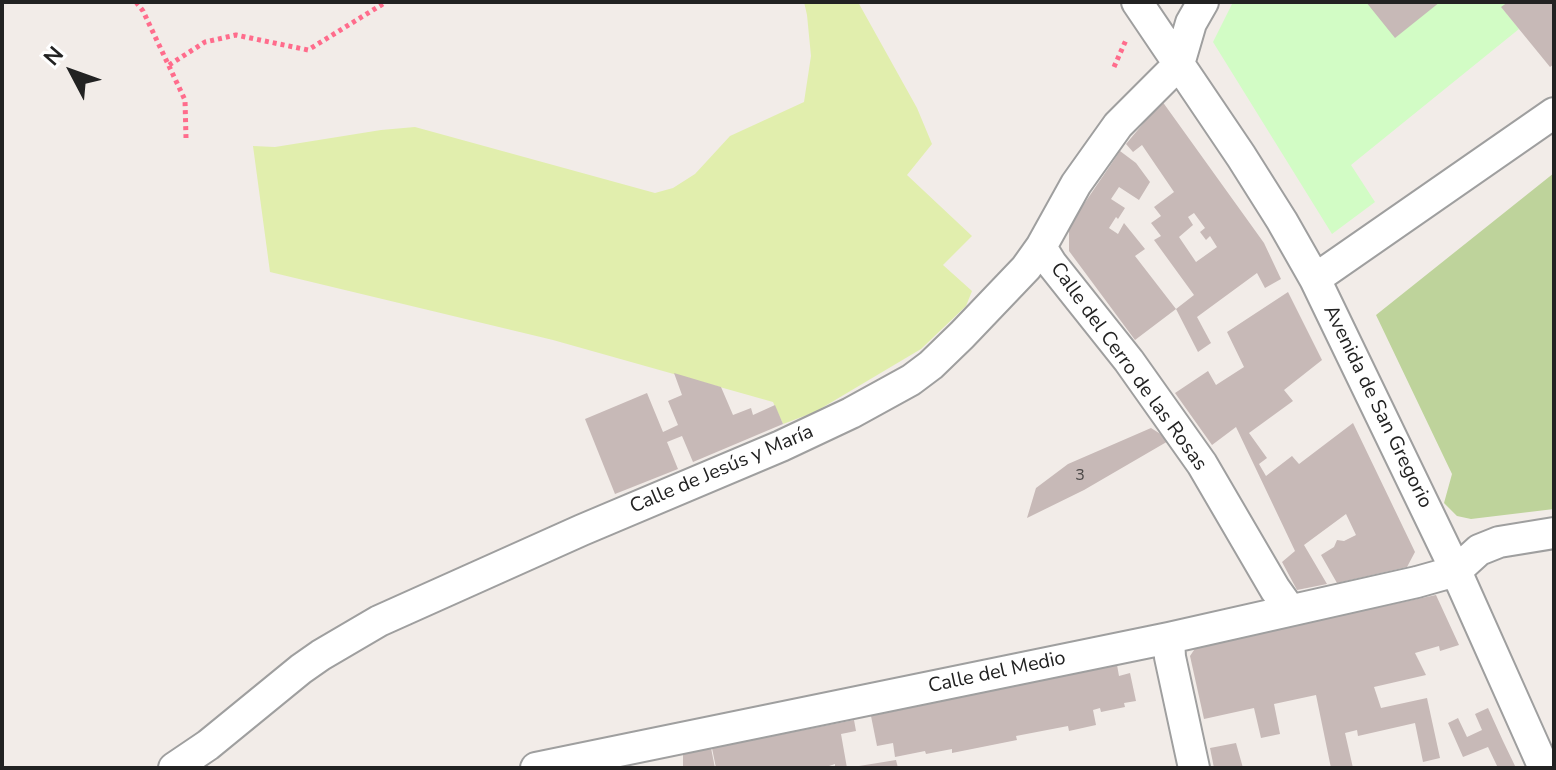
<!DOCTYPE html>
<meta charset="utf-8">
<style>
body{margin:0}
#map{position:relative;width:1556px;height:770px;overflow:hidden;background:#f2ece8;font-family:"Nunito Sans",sans-serif}
canvas{display:block}
.frame{position:absolute;inset:0;border:4px solid #222;pointer-events:none}
.north{position:absolute;left:32px;top:32px;width:80px;height:80px;-webkit-text-stroke:6px #fff;paint-order:stroke;rotate:311deg;font-size:22px;font-weight:700;line-height:32px;text-align:center;color:#222}
.north::after{content:'';display:block;margin:auto;width:28px;height:36px;background:#222;clip-path:polygon(50% 0,100% 100%,50% 72%,0 100%)}
</style>
<div id="map">
<canvas width="1556" height="770"></canvas>
<div class="frame"></div>
<div class="north">N</div>
</div>
<script>
const g = document.querySelector('canvas').getContext('2d');
g.lineJoin = 'round';
function fill(path, color) {
  g.fillStyle = color;
  g.fill(path, 'evenodd');
}
function toPath(rows) {
  const path = new Path2D();
  for (const r of rows) {
    path.moveTo(r[0], r[1]);
    for (let i = 2; i < r.length; i += 2) path.lineTo(r[i], r[i + 1]);
  }
  return path;
}
function stroke(path, color, width, dash) {
  g.strokeStyle = color;
  g.lineWidth = width;
  g.lineCap = dash ? 'butt' : 'round';
  g.setLineDash(dash || []);
  g.stroke(path);
}
function drawText(font, color, halo, rows, align = 'center') {
  g.font = font + ' "Nunito Sans",sans-serif';
  g.lineWidth = 6;
  g.setLineDash([]);
  g.textBaseline = 'middle';
  g.strokeStyle = halo;
  g.fillStyle = color;
  for (const [text, x, y, turn = 0] of rows) {
    g.save();
    g.translate(x, y);
    g.rotate((+turn || 0) * Math.PI / 180);
    g.textAlign = isNaN(turn) ? turn : align;
    if (halo) g.strokeText(text, 0, 0);
    g.fillText(text, 0, 0);
    g.restore();
  }
}
fill(toPath([
 [804,2,858,2,917,108,932,144,907,175,972,236,943,265,972,291,966,306,921,349,815,412,783,424,773,402,553,340,270,272,253,146,275,147,381,130,415,127,655,193,673,188,695,174,730,136,804,102,811,56,807,15]
]), '#e1eead');
fill(toPath([
 [1554,173,1554,509,1471,519,1457,516,1444,503,1452,474,1376,315]
]), '#bed39b');
fill(toPath([
 [1233,2,1508,2,1502,8,1519,29,1351,165,1375,202,1332,234,1213,42]
]), '#d2fcc5');
fill(toPath([
 [1366,2,1440,2,1395,38],
 [1508,2,1554,2,1554,64,1550,67,1501,7],
 [1162,101,1264,243,1281,279,1265,288,1257,273,1197,317,1211,343,1198,352,1176,309,1194,295,1154,240,1161,236,1151,223,1161,216,1154,207,1174,192,1142,145,1133,152,1126,144],
 [1194,213,1205,228,1200,232,1206,240,1210,236,1217,247,1196,262,1179,237,1193,225,1188,217],
 [1120,151,1136,163,1150,182,1139,200,1119,187,1111,199,1125,208,1118,219,1116,217,1109,228,1118,234,1124,223,1145,249,1135,256,1176,309,1135,340,1069,251,1069,226],
 [1288,292,1322,360,1284,390,1293,401,1249,433,1267,458,1259,464,1266,476,1292,456,1299,464,1353,423,1415,552,1407,567,1337,583,1321,555,1334,547,1337,540,1344,541,1356,535,1346,514,1304,545,1327,584,1297,590,1282,562,1295,551,1236,427,1212,445,1175,393,1208,371,1216,385,1244,367,1227,332],
 [674,373,721,387,733,415,751,408,753,415,775,405,783,424,693,462,682,436,667,442,678,469,615,494,585,419,647,393,663,432,678,425,668,401,682,395],
 [1151,428,1170,440,1084,490,1027,518,1036,488,1068,464],
 [1436,595,1459,645,1440,651,1439,646,1415,653,1426,675,1374,687,1381,708,1427,698,1440,758,1423,762,1415,723,1358,736,1357,730,1345,733,1353,768,1331,768,1316,695,1274,704,1280,734,1261,738,1254,708,1204,719,1190,656,1196,647],
 [1117,665,1119,676,1130,673,1136,701,1124,703,1125,707,1101,712,1100,708,1093,710,1096,725,1069,731,1068,726,1016,736,1017,740,952,753,952,749,926,754,925,751,895,757,893,743,877,746,871,716],
 [1488,708,1503,741,1516,768,1498,768,1488,747,1463,757,1448,723,1458,718,1467,737,1482,730,1475,714],
 [854,720,856,731,841,734,847,768,835,768,835,764,823,768,716,768,712,748],
 [1236,743,1243,768,1214,768,1210,748],
 [711,748,715,768,683,768,683,754],
 [896,760,898,768,859,768,859,766]
]), '#c7b9b7');
const minor = toPath([
 [1137,2,1241,156,1282,221,1315,279,1456,571,1544,768],
 [1041,247,1051,263,1129,361,1202,464,1275,589,1290,610],
 [1315,279,1554,113],
 [1169,638,1170,657,1194,768],
 [174,768,208,745,301,669,321,655,379,621,582,530,781,446,851,413,911,380,931,365,962,335,1026,268,1041,247,1076,184,1118,125,1179,64,1191,23,1203,2],
 [536,768,1169,638,1417,582,1456,571,1479,550,1499,542,1554,533]
]);
stroke(minor, '#9f9f9f', 34);
stroke(toPath([
 [136,2,143,11,185,100,186,138],
 [169,65,205,42,236,35,308,50,386,2],
 [1114,67,1126,40]
]), '#ff6c8c', 5, [4, 4]);
stroke(minor, '#fff', 30);
drawText('16px', '#4b4847', null, [
 ["3",1080,476]
]);
drawText('20px', '#222', '#fff', [
 ["Calle del Cerro de las Rosas",1128,367,54],
 ["Avenida de San Gregorio",1377,407,64],
 ["Calle de Jesús y María",722,470,-23],
 ["Calle del Medio",997,673,-12]
]);
</script>
